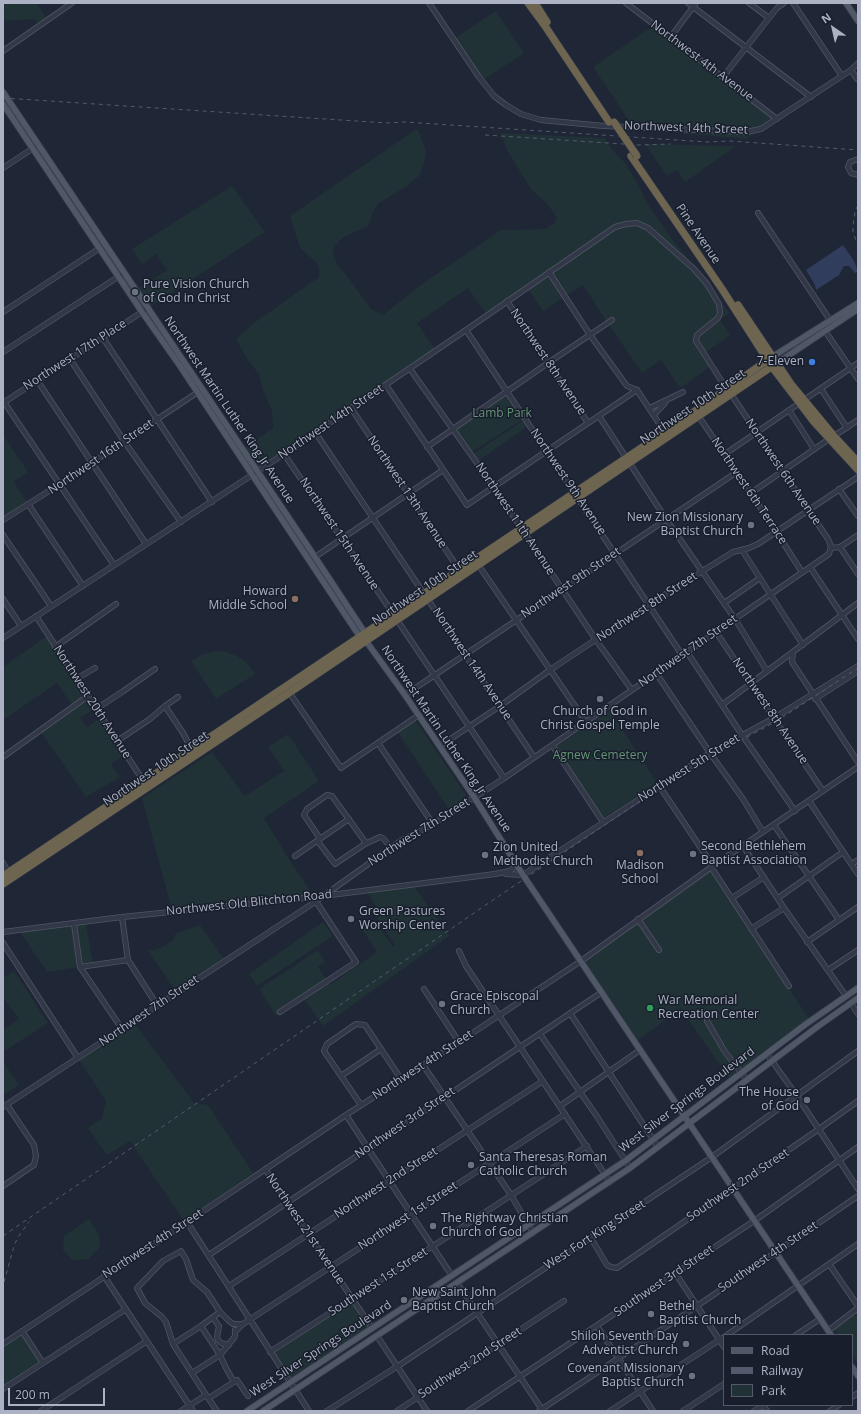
<!DOCTYPE html>
<style>
body{margin:0}
#map{position:relative;width:861px;height:1414px;overflow:hidden;background:#1f2636;font-family:"Open Sans",sans-serif}
canvas{display:block}
.frame{position:absolute;inset:0;border:4px solid #acb2c4;pointer-events:none}
.legend{position:absolute;left:723px;top:1334px;width:130px;height:72px;box-sizing:border-box;background:#181e2b;border:1px solid #535968;margin:0;padding:5px 7px;list-style:none;font-size:12px;color:#acb2c4}
.legend li{display:flex;align-items:center;gap:8px;height:20px}
.legend b{width:20px;border:1px solid #535968}
.north{position:absolute;left:813px;top:8px;width:40px;height:40px;-webkit-text-stroke:3px #181e2b;paint-order:stroke;rotate:326deg;font-size:11px;font-weight:700;line-height:16px;text-align:center;color:#acb2c4}
.north::after{content:'';display:block;margin:auto;width:14px;height:18px;background:#acb2c4;clip-path:polygon(50% 0,100% 100%,50% 72%,0 100%)}
.scale{position:absolute;left:8px;top:1388px;width:97px;height:18px;box-sizing:border-box;border:2px solid #acb2c4;border-top:0;padding-left:5px;font-size:12px;line-height:14px;white-space:nowrap;color:#acb2c4;-webkit-text-stroke:3px #181e2b;paint-order:stroke}
</style>
<div id="map">
<canvas width="861" height="1414"></canvas>
<div class="frame"></div>
<ul class="legend">
<li><b style="height:5px;background:#505767"></b>Road</li>
<li><b style="height:5px;background:#545b6e"></b>Railway</li>
<li><b style="height:11px;background:#213237"></b>Park</li>
</ul>
<div class="north">N</div>
<div class="scale">200 m</div>
</div>
<script>
const g = document.querySelector('canvas').getContext('2d');
g.lineJoin = 'round';
function fill(path, color) {
  g.fillStyle = color;
  g.fill(path, 'evenodd');
}
function toPath(rows) {
  const path = new Path2D();
  for (const r of rows) {
    path.moveTo(r[0], r[1]);
    for (let i = 2; i < r.length; i += 2) path.lineTo(r[i], r[i + 1]);
  }
  return path;
}
function stroke(path, color, width, dash) {
  g.strokeStyle = color;
  g.lineWidth = width;
  g.lineCap = dash ? 'butt' : 'round';
  g.setLineDash(dash || []);
  g.stroke(path);
}
function drawText(font, color, halo, rows, align = 'center') {
  g.font = font + ' "Open Sans",sans-serif';
  g.lineWidth = 3;
  g.setLineDash([]);
  g.textBaseline = 'middle';
  g.strokeStyle = halo;
  g.fillStyle = color;
  for (const [text, x, y, turn = 0] of rows) {
    g.save();
    g.translate(x, y);
    g.rotate((+turn || 0) * Math.PI / 180);
    g.textAlign = isNaN(turn) ? turn : align;
    if (halo) g.strokeText(text, 0, 0);
    g.fillText(text, 0, 0);
    g.restore();
  }
}
fill(toPath([
 [3,3,37,3,46,18,39,23,34,19,3,21],
 [496,11,524,53,483,80,455,38],
 [653,26,670,40,774,118,760,127,745,131,632,125,593,67],
 [635,129,746,134,757,132,746,139],
 [415,130,418,130,426,151,424,163,420,175,407,186,379,203,373,212,368,226,342,238,334,247,333,255,339,267,350,280,371,309,383,315,422,284,501,230,545,229,554,223,557,218,548,205,531,189,507,150,501,133,604,138,614,152,625,163,638,184,647,203,671,238,704,278,695,267,636,222,613,226,486,314,468,288,417,323,435,349,259,468,245,447,273,428,272,411,263,390,259,374,249,362,236,339,254,323,319,277,319,269,316,262,300,248,290,216],
 [645,144,727,146,736,146,685,182,678,171,676,170,667,176],
 [232,186,265,232,151,306,139,288,167,270,156,254,142,264,132,249],
 [637,225,648,229,693,270,706,285,717,304,718,313,717,317,696,333,694,341,710,367,680,388,661,360,642,373,609,325,615,321,613,318,607,322,583,285,567,295,552,273,616,229,626,226],
 [549,274,564,297,543,311,528,289],
 [709,284,729,313,720,320,730,335,705,353,698,341,698,336,721,314],
 [507,391,525,418,470,453,453,429],
 [524,420,528,426,478,461,473,454],
 [3,435,28,472,14,482,27,502,3,518],
 [47,636,85,695,72,705,57,683,3,720,3,667],
 [216,651,225,652,237,656,247,663,255,674,216,699,191,661,203,654],
 [87,699,94,709,80,718,87,727,100,718,124,755,111,764,120,777,86,797,41,732],
 [610,710,657,783,603,818,556,749,557,746],
 [416,721,468,798,450,811,398,732],
 [288,734,319,781,264,818,288,858,313,895,172,910,142,798,212,752,245,796,284,771,268,747],
 [711,870,809,1019,741,1069,726,1051,708,1021,709,1013,705,1013,705,1021,738,1071,729,1078,681,1009,638,1040,584,960,638,921,659,952,662,951,641,919],
 [414,886,449,936,323,1026,304,999,328,983,330,985,377,952,362,929,374,920,393,947,395,945,377,918,381,915,367,892],
 [323,922,333,936,257,986,249,974],
 [86,924,93,964,82,965,76,925],
 [200,925,224,959,176,991,148,951,158,949,166,945,174,939,175,934],
 [73,926,79,967,47,972,20,932],
 [318,950,325,962,318,967,326,979,277,1012,279,1014,276,1016,259,989],
 [14,971,48,1023,3,1052,3,1030,19,1019,3,997,3,978],
 [135,1024,194,1103,208,1105,253,1173,184,1221,130,1141,107,1155,88,1128,102,1118,106,1101,79,1060],
 [3,1062,19,1085,3,1095],
 [89,1219,99,1235,100,1247,88,1259,73,1260,63,1250,64,1236],
 [352,1301,369,1326,290,1378,272,1353],
 [857,1312,858,1313,858,1361,857,1362,852,1355,852,1335,838,1335,834,1329],
 [22,1333,40,1362,3,1386,3,1346]
]), '#213237');
fill(toPath([
 [843,245,854,261,858,271,856,273,855,273,849,266,844,266,839,275,816,290,815,285,806,270]
]), '#303d5c');
const minor = toPath([
 [429,3,479,77,494,96,506,105,521,114,541,120,604,126,746,132,761,129,851,70,858,63],
 [626,3,777,119],
 [688,3,811,97],
 [749,3,769,18],
 [793,3,842,76],
 [670,38,696,3],
 [3,51,72,3],
 [851,70,857,79],
 [723,77,769,18,777,8,784,3],
 [858,159,850,162,848,167,851,173,858,175],
 [3,168,35,147],
 [758,213,830,320],
 [549,272,590,335,627,386,637,390,666,434],
 [507,301,588,423],
 [3,312,100,248],
 [466,330,682,655],
 [825,331,858,379],
 [103,338,212,502],
 [3,352,124,273],
 [70,359,124,441,181,522],
 [410,369,494,487,596,640,632,690],
 [37,380,146,544],
 [386,385,467,505,637,390],
 [821,389,847,428],
 [4,402,114,565],
 [3,403,148,308],
 [351,408,460,571],
 [650,408,683,392],
 [789,410,814,449],
 [697,414,751,493,802,572],
 [654,415,665,403],
 [599,416,666,519,735,619,767,671],
 [315,432,534,757],
 [834,436,858,420],
 [427,447,548,363,612,320],
 [284,454,394,615],
 [725,454,858,363],
 [839,489,858,516],
 [751,493,829,439],
 [28,504,83,586],
 [3,520,60,484,198,392],
 [3,535,51,606],
 [840,547,858,574],
 [831,548,840,547,858,535],
 [742,550,803,645],
 [315,557,443,470],
 [477,563,586,722],
 [810,567,858,639],
 [3,599,21,626],
 [724,603,760,578],
 [36,616,144,782],
 [397,620,504,778],
 [716,632,823,791],
 [3,638,284,454,466,330,615,227,626,224,637,223,648,228,694,269,707,284,719,304,720,313,718,318,697,335,696,341,726,388],
 [55,647,116,604],
 [687,652,744,738,795,811],
 [793,652,792,662,858,762],
 [656,673,710,753,743,799,763,832],
 [76,679,95,668],
 [289,692,341,768,419,715],
 [405,695,737,472],
 [815,699,858,671],
 [722,705,858,603],
 [165,706,183,733,192,750],
 [96,709,122,692,155,669],
 [117,741,150,719,165,706,178,697],
 [378,743,433,824],
 [552,745,603,822],
 [440,746,500,706,550,670,648,605,733,552,749,548,758,544,858,477],
 [3,757,88,696],
 [662,790,713,866,713,870,789,986],
 [809,801,858,874],
 [774,825,839,920],
 [366,843,332,796,327,795,307,809,304,815,319,837,319,843,335,864,365,844,380,837,383,838,391,848],
 [743,846,784,908,846,996],
 [295,856,349,819],
 [3,863,9,873],
 [852,864,858,860],
 [506,874,523,875,710,753,774,718,858,666],
 [732,898,764,877],
 [778,898,843,852],
 [122,917,128,960,157,1005],
 [638,919,659,950],
 [74,924,80,967,122,1029],
 [751,929,784,908],
 [3,932,122,917,315,897,495,874,510,871,517,865],
 [807,942,858,907],
 [3,943,78,1058],
 [459,951,466,966,610,1182],
 [80,967,128,960],
 [828,970,858,950],
 [424,989,459,1042],
 [851,1003,858,1014],
 [280,1012,356,962,315,900],
 [570,1013,658,1147],
 [707,1015,707,1021,725,1052,747,1080],
 [540,1034,596,1115,630,1168],
 [767,1054,797,1096,858,1189],
 [423,1065,511,1195,533,1233],
 [341,1076,381,1049],
 [361,1105,324,1051,327,1044,356,1024,365,1025,401,1079],
 [560,1106,640,1050],
 [3,1107,315,902,399,842,433,824,503,779,829,554,831,546,828,539,731,394],
 [346,1115,452,1276],
 [265,1169,372,1328],
 [3,1186,34,1165,36,1156,34,1145,7,1105],
 [187,1222,309,1411],
 [591,1238,607,1265,611,1267,617,1268,819,1129,858,1101],
 [209,1255,602,992],
 [829,1264,858,1306],
 [676,1274,724,1347],
 [104,1276,193,1411],
 [457,1283,543,1411],
 [229,1286,543,1081],
 [213,1318,219,1326,217,1337,218,1340,221,1343,229,1345],
 [201,1326,220,1312],
 [597,1326,653,1411],
 [22,1331,43,1363],
 [828,1331,858,1308],
 [235,1332,243,1324,565,1114],
 [727,1335,858,1244],
 [796,1335,820,1319],
 [377,1336,427,1411],
 [3,1344,187,1222,346,1115,459,1042,581,961,713,866,858,767],
 [173,1344,201,1326,220,1355,192,1373],
 [270,1352,587,1146],
 [234,1382,226,1368,220,1355,233,1339,235,1336,235,1330],
 [3,1389,126,1309],
 [206,1395,173,1344,166,1322,162,1317,145,1303,137,1288,163,1261,181,1251,186,1259,193,1280,207,1292,220,1312,229,1321,233,1324,243,1324],
 [852,1397,858,1393],
 [209,1398,237,1380,248,1396],
 [763,1405,767,1411],
 [41,1411,147,1341],
 [181,1411,206,1395,217,1411],
 [327,1411,398,1366,712,1157,858,1051],
 [397,1411,564,1301],
 [468,1411,754,1221,858,1147],
 [539,1411,697,1306,858,1196],
 [610,1411,724,1337],
 [683,1411,724,1384],
 [754,1411,764,1405],
 [830,1411,839,1405]
]);
const major = toPath([
 [846,3,858,21],
 [3,92,315,557,365,633,366,637],
 [3,104,142,312,180,366,360,637,366,641,405,695,474,797,523,875,831,1335],
 [772,357,858,303],
 [777,363,858,309],
 [852,1367,858,1376],
 [247,1411,625,1161,806,1024,858,988],
 [263,1411,630,1168,817,1027,858,998]
]);
const highway = toPath([
 [528,3,545,26,609,122],
 [535,3,547,22],
 [631,156,722,289,772,367,814,422,858,470],
 [738,305,791,384,834,436,858,462],
 [3,876,665,432,772,357],
 [3,884,289,693,777,363]
]);
stroke(minor, '#505565', 6);
stroke(major, '#3c4150', 7);
stroke(highway, '#3d4251', 8);
stroke(minor, '#323847', 4.5);
stroke(major, '#505767', 5.5);
stroke(highway, '#6d654f', 7);
stroke(toPath([
 [3,98,387,123,405,122,707,142,730,141,858,150],
 [485,135,639,145,671,144],
 [858,205,855,212,853,226,853,232,858,246],
 [3,1236,493,900,642,800,712,756,777,721,858,668],
 [4,1282,14,1246,18,1237,29,1222]
]), '#545b6e', 1, [4, 4]);
const highwayBridge = toPath([
 [614,122,637,156]
]);
stroke(highwayBridge, '#3d4251', 8, []);
stroke(highwayBridge, '#6d654f', 7);
for (const [x, y, r, color] of [
 [135,292,4,"#6b7280"],
 [812,362,4,"#3f7fe0"],
 [751,525,4,"#6b7280"],
 [295,599,4,"#8d6e63"],
 [600,699,4,"#6b7280"],
 [640,853,4,"#8d6e63"],
 [693,854,4,"#6b7280"],
 [485,855,4,"#6b7280"],
 [351,919,4,"#6b7280"],
 [442,1004,4,"#6b7280"],
 [650,1008,4,"#2e9e5b"],
 [807,1100,4,"#6b7280"],
 [471,1165,4,"#6b7280"],
 [433,1226,4,"#6b7280"],
 [404,1300,4,"#6b7280"],
 [651,1314,4,"#6b7280"],
 [686,1344,4,"#6b7280"],
 [692,1376,4,"#6b7280"]
]) {
  const dot = new Path2D();
  dot.arc(x, y, r, 0, 2 * Math.PI);
  g.fillStyle = color;
  g.fill(dot);
  stroke(dot, '#181e2b', 1.5);
}
drawText('12px', '#acb2c4', '#181e2b', [
 ["Northwest 4th Avenue",702,61,37],
 ["Northwest 14th Street",686,128,2],
 ["Pine Avenue",698,234,56],
 ["Northwest 17th Place",75,355,-33],
 ["Northwest 8th Avenue",548,362,56],
 ["Northwest 10th Street",693,407,-34],
 ["Northwest Martin Luther King Jr Avenue",229,410,56],
 ["Northwest 14th Street",331,422,-34],
 ["Northwest 16th Street",101,457,-34],
 ["Northwest 6th Avenue",783,472,56],
 ["Northwest 9th Avenue",568,482,56],
 ["Northwest 6th Terrace",749,491,56],
 ["Northwest 13th Avenue",407,492,56],
 ["Northwest 11th Avenue",515,519,56],
 ["Northwest 15th Avenue",339,534,56],
 ["Northwest 9th Street",571,583,-34],
 ["Northwest 10th Street",425,588,-34],
 ["Northwest 8th Street",647,607,-33],
 ["Northwest 7th Street",688,651,-35],
 ["Northwest 14th Avenue",472,664,56],
 ["Northwest 20th Avenue",92,702,57],
 ["Northwest 8th Avenue",770,711,56],
 ["Northwest Martin Luther King Jr Avenue",446,739,56],
 ["Northwest 5th Street",689,768,-32],
 ["Northwest 10th Street",156,769,-34],
 ["Northwest 7th Street",419,832,-32],
 ["Northwest Old Blitchton Road",249,903,-6],
 ["Northwest 7th Street",149,1011,-34],
 ["Northwest 4th Street",423,1065,-33],
 ["West Silver Springs Boulevard",687,1100,-37],
 ["Northwest 3rd Street",405,1123,-34],
 ["Northwest 2nd Street",386,1183,-33],
 ["Southwest 2nd Street",738,1185,-34],
 ["Northwest 1st Street",408,1216,-33],
 ["Northwest 21st Avenue",305,1229,56],
 ["West Fort King Street",595,1235,-33],
 ["Northwest 4th Street",153,1244,-33],
 ["Southwest 4th Street",768,1257,-34],
 ["Southwest 3rd Street",664,1281,-34],
 ["Southwest 1st Street",378,1282,-33],
 ["West Silver Springs Boulevard",321,1349,-33],
 ["Southwest 2nd Street",470,1363,-33]
]);
drawText('12px', '#acb2c4', '#181e2b', [
 ["Pure Vision Church",143,285],
 ["of God in Christ",143,299],
 ["7-Eleven",804,362,"right"],
 ["New Zion Missionary",743,518,"right"],
 ["Baptist Church",743,532,"right"],
 ["Howard",287,592,"right"],
 ["Middle School",287,606,"right"],
 ["Church of God in",600,712,"center"],
 ["Christ Gospel Temple",600,726,"center"],
 ["Second Bethlehem",701,847],
 ["Baptist Association",701,861],
 ["Zion United",493,848],
 ["Methodist Church",493,862],
 ["Madison",640,866,"center"],
 ["School",640,880,"center"],
 ["Green Pastures",359,912],
 ["Worship Center",359,926],
 ["Grace Episcopal",450,997],
 ["Church",450,1011],
 ["War Memorial",658,1001],
 ["Recreation Center",658,1015],
 ["The House",799,1093,"right"],
 ["of God",799,1107,"right"],
 ["Santa Theresas Roman",479,1158],
 ["Catholic Church",479,1172],
 ["The Rightway Christian",441,1219],
 ["Church of God",441,1233],
 ["New Saint John",412,1293],
 ["Baptist Church",412,1307],
 ["Bethel",659,1307],
 ["Baptist Church",659,1321],
 ["Shiloh Seventh Day",678,1337,"right"],
 ["Adventist Church",678,1351,"right"],
 ["Covenant Missionary",684,1369,"right"],
 ["Baptist Church",684,1383,"right"]
], 'left');
drawText('12px', '#649475', '#181e2b', [
 ["Lamb Park",502,414],
 ["Agnew Cemetery",600,756]
]);
</script>
